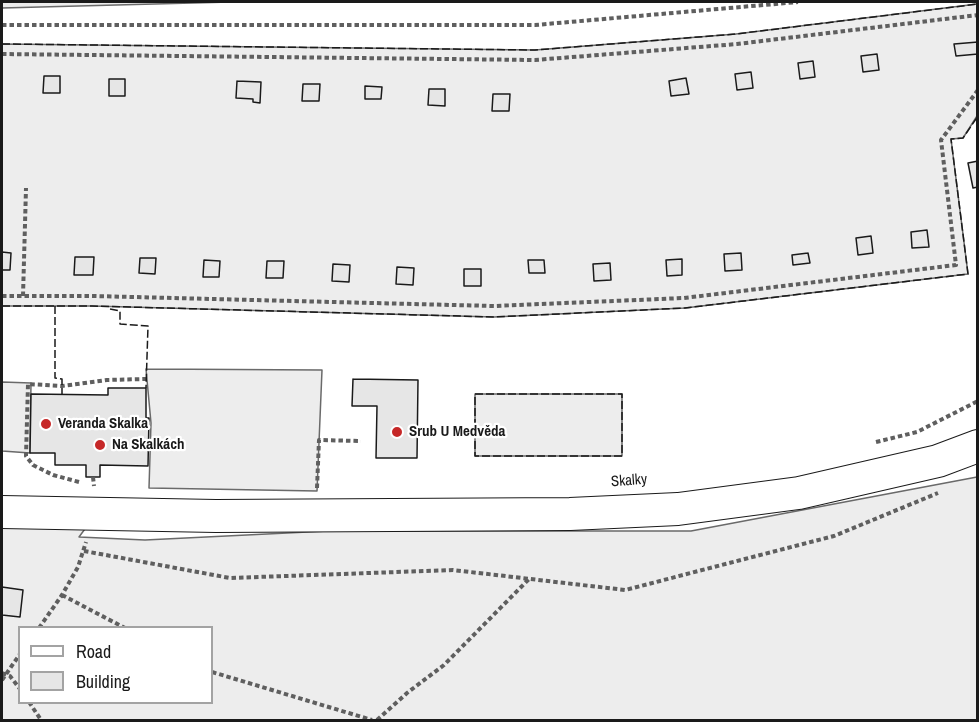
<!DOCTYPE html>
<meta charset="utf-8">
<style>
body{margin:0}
#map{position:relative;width:979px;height:722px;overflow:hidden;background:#fff;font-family:"Archivo Narrow",sans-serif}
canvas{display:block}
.frame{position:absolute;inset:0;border:3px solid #1a1a1a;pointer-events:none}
.legend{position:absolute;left:18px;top:626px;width:195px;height:78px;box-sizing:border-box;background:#fff;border:2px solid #a3a3a3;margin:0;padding:8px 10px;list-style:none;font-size:18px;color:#1a1a1a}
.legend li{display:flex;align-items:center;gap:12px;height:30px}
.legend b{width:30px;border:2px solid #a3a3a3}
</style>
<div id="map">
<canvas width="979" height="722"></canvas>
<div class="frame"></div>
<ul class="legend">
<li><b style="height:8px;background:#fff"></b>Road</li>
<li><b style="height:16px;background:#e6e6e6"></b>Building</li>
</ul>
</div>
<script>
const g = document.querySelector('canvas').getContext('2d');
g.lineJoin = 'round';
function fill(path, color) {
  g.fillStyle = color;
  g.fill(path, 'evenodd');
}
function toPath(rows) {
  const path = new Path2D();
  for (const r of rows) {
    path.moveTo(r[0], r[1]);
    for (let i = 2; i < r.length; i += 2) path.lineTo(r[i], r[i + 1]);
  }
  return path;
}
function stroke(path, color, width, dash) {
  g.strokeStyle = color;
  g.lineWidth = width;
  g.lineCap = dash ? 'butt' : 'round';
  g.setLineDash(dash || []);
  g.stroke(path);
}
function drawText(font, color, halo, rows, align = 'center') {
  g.font = font + ' "Archivo Narrow",sans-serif';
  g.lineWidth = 4.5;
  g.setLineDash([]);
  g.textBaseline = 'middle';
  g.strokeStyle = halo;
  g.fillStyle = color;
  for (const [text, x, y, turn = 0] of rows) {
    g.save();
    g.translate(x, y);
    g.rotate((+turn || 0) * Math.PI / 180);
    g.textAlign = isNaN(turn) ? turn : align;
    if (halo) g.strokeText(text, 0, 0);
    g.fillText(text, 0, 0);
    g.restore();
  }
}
const built = toPath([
 [2,2,231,2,2,8,2,2],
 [977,4,977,116,963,138,951,139,968,274,685,308,494,317,92,306,2,306,2,44,535,50,736,34,977,4],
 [146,369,322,370,317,491,149,488,151,423,146,369],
 [2,382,31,383,30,453,2,451,2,382],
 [475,394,622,394,622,456,475,456,475,394],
 [977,477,977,720,2,720,2,512,96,514,79,537,145,540,328,531,691,531,977,477],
 [20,628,212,628,212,702,20,702,20,628]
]);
fill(built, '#ededed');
stroke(built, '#6a6a6a', 1.5);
const building = toPath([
 [978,42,978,54,956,56,954,44,978,42],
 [877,54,879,70,863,72,861,56,877,54],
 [813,61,815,77,800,79,798,63,813,61],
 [751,72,753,88,737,90,735,74,751,72],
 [44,76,60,76,60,93,43,93,44,76],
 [686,78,689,94,671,96,669,81,686,78],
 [109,79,125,79,125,96,109,96,109,79],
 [237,81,261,82,260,103,253,102,253,99,236,98,237,81],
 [303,84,320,84,319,101,302,101,303,84],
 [365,86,382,87,381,99,365,99,365,86],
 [429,89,445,89,445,106,428,105,429,89],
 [493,94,510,94,509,111,492,111,493,94],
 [978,161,978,187,973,188,968,163,978,161],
 [927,230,929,247,912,248,911,232,927,230],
 [871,236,873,253,858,255,856,238,871,236],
 [2,252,11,253,10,270,2,270,2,252],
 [741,253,742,270,725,271,724,254,741,253],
 [808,253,810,263,793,265,792,255,808,253],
 [75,257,94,257,93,275,74,275,75,257],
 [140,258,156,258,155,274,139,273,140,258],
 [682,259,682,275,667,276,666,260,682,259],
 [204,260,220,261,219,277,203,277,204,260],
 [528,260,544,260,545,273,529,273,528,260],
 [267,261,284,261,283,278,266,278,267,261],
 [610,263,611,280,594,281,593,264,610,263],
 [333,264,350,265,349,282,332,281,333,264],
 [397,267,414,268,413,285,396,284,397,267],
 [464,269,481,269,481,286,464,286,464,269],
 [353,379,418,380,417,458,376,458,377,406,352,406,353,379],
 [108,388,146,388,146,418,149,418,148,466,100,465,100,477,86,477,86,465,55,465,55,453,30,453,31,394,108,395,108,388],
 [2,587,23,590,20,617,2,615,2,587]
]);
fill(building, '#e6e6e6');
stroke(building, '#1a1a1a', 1.5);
const tertiary = toPath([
 [2,512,216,516,570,514,678,509,799,493,938,461,978,446]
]);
stroke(tertiary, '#1a1a1a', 34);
stroke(toPath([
 [2,25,535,25,798,2],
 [2,54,535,60,737,44,978,15],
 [2,296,92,296,494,306,684,298,956,265,941,140,978,90],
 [23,296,26,188],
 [876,442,917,432,978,401],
 [93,477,94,486],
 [79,482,53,475,33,465,26,456,28,384,62,386,107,380,146,379],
 [317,488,319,440,361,441],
 [84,551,230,578,453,570,625,590,834,536,938,493],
 [62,595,125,628],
 [39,628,62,595,78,567,86,542],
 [212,672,372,720],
 [2,673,10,676,20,689],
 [2,680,20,654],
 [29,702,41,720],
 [377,720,407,693,444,665,529,579]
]), '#5f5f5f', 4, [4.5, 3]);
stroke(tertiary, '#fff', 32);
stroke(toPath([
 [2,44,535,50,736,34,978,4],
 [2,306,92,306,494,317,685,308,968,274,951,139,963,138,978,116],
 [55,306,55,378,62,379,62,395],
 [110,309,120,311,120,324,148,326,146,388],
 [475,394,622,394,622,456,475,456,475,394]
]), '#1a1a1a', 1.5, [8, 3]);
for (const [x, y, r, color] of [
 [46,424,6,"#c62828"],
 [397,432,6,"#c62828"],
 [100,445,6,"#c62828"]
]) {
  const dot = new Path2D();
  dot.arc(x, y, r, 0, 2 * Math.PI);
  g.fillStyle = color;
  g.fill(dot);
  stroke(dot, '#fff', 2);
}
drawText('bold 15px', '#1a1a1a', '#fff', [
 ["Veranda Skalka",58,424],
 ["Srub U Medvěda",409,432],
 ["Na Skalkách",112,445]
], 'left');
drawText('15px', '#1a1a1a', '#fff', [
 ["Skalky",629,481,-4]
]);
</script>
